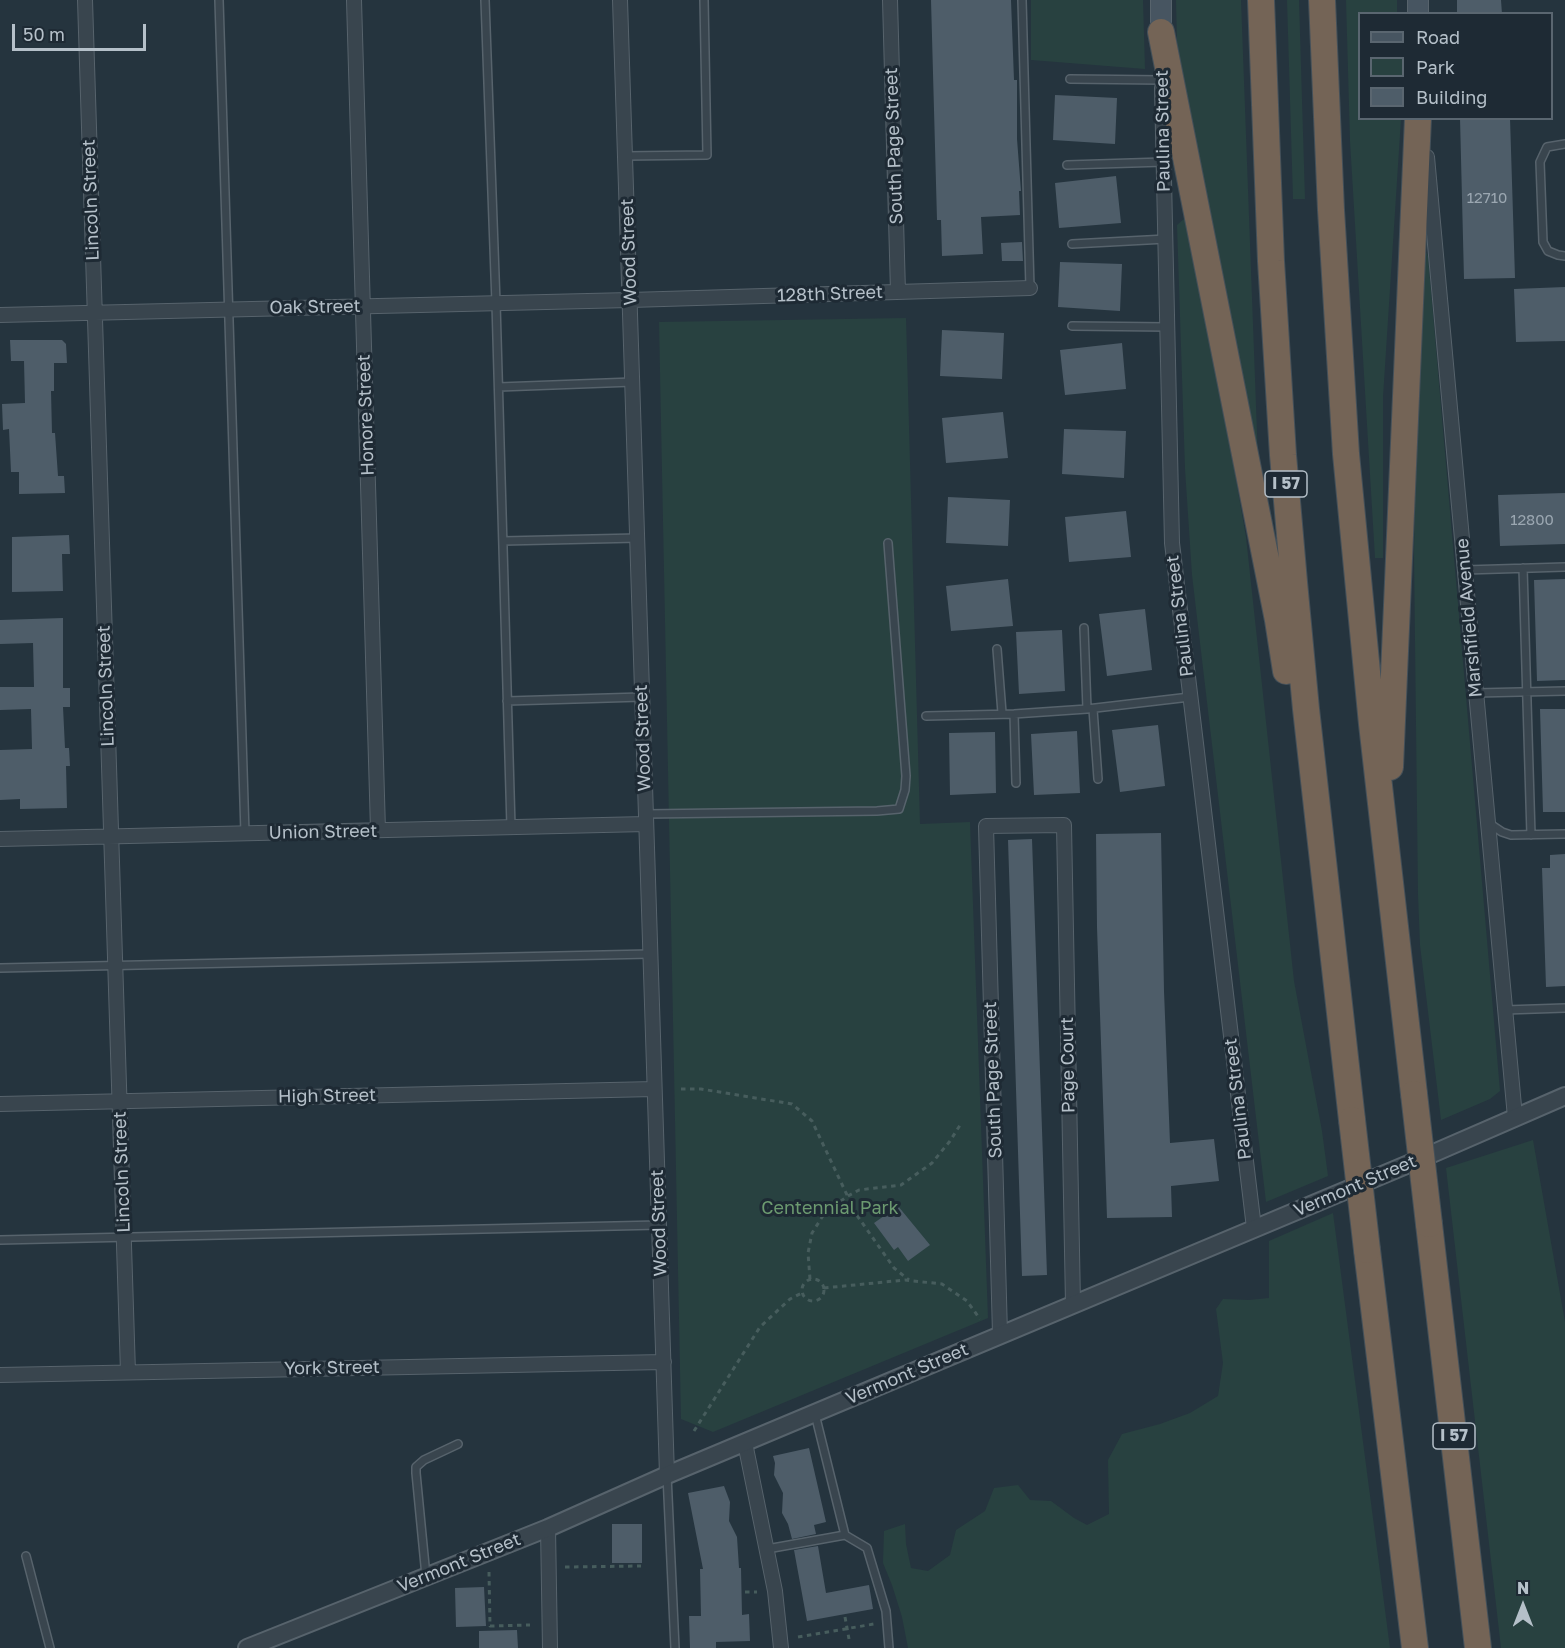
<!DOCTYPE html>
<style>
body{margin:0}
#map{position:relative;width:1565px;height:1648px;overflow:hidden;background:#25343e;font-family:"Golos Text",sans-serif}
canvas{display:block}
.legend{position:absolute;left:1358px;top:12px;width:195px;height:108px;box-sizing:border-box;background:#1e2a34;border:2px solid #5a6670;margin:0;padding:8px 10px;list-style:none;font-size:18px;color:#b5c0c9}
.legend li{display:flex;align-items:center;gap:12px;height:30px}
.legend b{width:30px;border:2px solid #5a6670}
.north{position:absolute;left:1493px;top:1576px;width:60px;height:60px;-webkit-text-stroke:4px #1e2a34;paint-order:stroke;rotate:0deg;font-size:16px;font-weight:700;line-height:24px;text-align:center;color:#b5c0c9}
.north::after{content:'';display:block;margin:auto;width:21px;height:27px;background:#b5c0c9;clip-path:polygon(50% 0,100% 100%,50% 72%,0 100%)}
.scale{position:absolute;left:12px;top:24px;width:134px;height:27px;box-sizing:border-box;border:3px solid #b5c0c9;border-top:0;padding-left:8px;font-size:18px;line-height:21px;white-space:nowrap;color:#b5c0c9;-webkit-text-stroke:4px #1e2a34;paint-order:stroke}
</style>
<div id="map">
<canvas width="1565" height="1648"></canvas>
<ul class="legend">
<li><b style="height:8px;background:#475561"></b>Road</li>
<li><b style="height:16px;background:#284140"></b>Park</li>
<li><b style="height:16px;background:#4e5d69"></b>Building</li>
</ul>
<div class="north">N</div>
<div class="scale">50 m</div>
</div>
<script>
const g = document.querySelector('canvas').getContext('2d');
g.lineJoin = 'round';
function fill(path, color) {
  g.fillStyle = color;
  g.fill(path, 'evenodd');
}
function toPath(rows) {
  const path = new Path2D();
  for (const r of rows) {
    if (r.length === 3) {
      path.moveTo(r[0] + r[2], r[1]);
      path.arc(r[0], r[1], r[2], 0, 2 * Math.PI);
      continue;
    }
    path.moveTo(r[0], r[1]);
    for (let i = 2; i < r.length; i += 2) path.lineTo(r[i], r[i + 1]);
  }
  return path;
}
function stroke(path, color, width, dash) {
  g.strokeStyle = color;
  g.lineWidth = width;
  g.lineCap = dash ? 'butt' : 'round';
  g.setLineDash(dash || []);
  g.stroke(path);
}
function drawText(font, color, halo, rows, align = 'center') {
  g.font = font + ' "Golos Text",sans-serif';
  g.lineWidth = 6;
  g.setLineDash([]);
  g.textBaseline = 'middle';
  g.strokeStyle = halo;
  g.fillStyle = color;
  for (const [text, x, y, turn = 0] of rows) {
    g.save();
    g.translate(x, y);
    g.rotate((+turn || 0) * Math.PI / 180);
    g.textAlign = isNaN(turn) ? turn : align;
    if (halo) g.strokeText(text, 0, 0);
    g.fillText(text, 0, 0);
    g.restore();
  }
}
fill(toPath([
 [1031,0,1143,0,1145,69,1031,60],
 [1176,0,1241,0,1259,487,1198,173,1177,42],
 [1287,0,1299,0,1305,199,1293,199],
 [1346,0,1397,0,1397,13,1360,14,1360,118,1401,119,1383,397,1383,558,1375,558,1350,141],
 [1185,218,1230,445,1246,537,1294,981,1322,1131,1328,1176,1266,1202,1192,575,1185,469,1177,225],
 [1422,244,1428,256,1500,1091,1490,1099,1441,1120,1420,945,1418,895,1414,555,1418,247],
 [906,318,920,824,970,822,988,1318,713,1432,681,1419,659,322],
 [1533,1140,1565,1322,1565,1648,1501,1648,1446,1168],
 [1333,1213,1390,1648,908,1648,902,1617,892,1585,883,1563,884,1531,905,1524,906,1544,911,1568,928,1571,950,1555,956,1530,985,1511,994,1488,1018,1485,1030,1500,1051,1501,1074,1518,1087,1525,1109,1514,1108,1460,1122,1434,1160,1424,1190,1413,1218,1396,1223,1363,1216,1309,1223,1299,1249,1300,1269,1298,1269,1241]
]), '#284140');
fill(toPath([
 [931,0,1011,0,1014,80,1017,80,1017,139,1021,191,1019,191,1020,215,981,217,983,254,942,256,941,220,937,220],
 [1457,0,1501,0,1502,14,1457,14],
 [1055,95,1117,98,1115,144,1053,140],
 [1460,118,1510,118,1515,278,1464,279],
 [1116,176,1121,223,1059,228,1055,183],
 [1022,242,1023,261,1002,261,1001,243],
 [1060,262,1122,264,1120,311,1058,307],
 [1565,287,1565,341,1516,342,1514,289],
 [942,330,1004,333,1002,379,940,376],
 [10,340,62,340,66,344,67,363,54,363,54,391,51,391,52,433,55,433,58,476,64,476,65,493,19,494,19,472,11,472,9,429,3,430,2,404,25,403,24,361,11,361],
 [1122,343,1126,389,1065,395,1060,350],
 [1003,412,1008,458,946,463,942,418],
 [1064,429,1126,431,1124,478,1062,474],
 [1565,493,1565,544,1500,546,1498,495],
 [948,497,1010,500,1008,546,946,543],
 [1126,511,1131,557,1069,562,1065,517],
 [69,535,70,554,62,554,63,591,12,592,12,537],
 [1008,579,1013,626,951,631,946,586],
 [1565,579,1565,680,1537,681,1534,580],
 [1145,609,1152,670,1107,676,1099,614],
 [63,618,63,688,70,688,70,707,63,707,65,748,69,748,70,766,66,766,67,808,20,809,20,799,0,800,0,750,32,749,31,709,0,710,0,687,34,687,33,643,0,644,0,620],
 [1062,630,1065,691,1019,694,1016,632],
 [1540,709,1565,709,1565,812,1543,812],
 [1158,725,1165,786,1120,792,1112,730],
 [1077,731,1080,793,1034,795,1031,734],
 [995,732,996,793,950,795,949,733],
 [1161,833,1164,991,1170,1143,1214,1139,1219,1181,1171,1186,1172,1217,1107,1218,1097,927,1096,834],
 [1032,839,1047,1275,1022,1276,1008,840],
 [1565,854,1565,986,1546,987,1542,868,1550,868,1550,855],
 [898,1206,930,1245,908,1261,898,1247,894,1250,874,1223],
 [809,1448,826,1522,814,1525,816,1534,792,1539,788,1524,782,1513,783,1493,774,1475,775,1463,773,1456],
 [724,1486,730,1502,729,1521,737,1537,739,1568,741,1568,742,1615,749,1614,750,1641,716,1642,716,1648,690,1648,689,1616,701,1616,700,1569,703,1569,688,1493],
 [612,1524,642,1524,642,1563,612,1563],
 [818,1546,826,1593,869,1585,873,1609,807,1621,794,1550],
 [484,1587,486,1626,456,1627,455,1588],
 [517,1630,518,1648,479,1648,479,1631]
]), '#4e5d69');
const service = toPath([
 [219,0,245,833],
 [485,0,496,303,511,827],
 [1022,0,1030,288],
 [1070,79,1162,80],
 [1565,144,1547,147,1540,162,1543,242,1548,251,1558,255,1565,256],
 [625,156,707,155,704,0],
 [1067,165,1164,162],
 [1072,244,1166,239],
 [1072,326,1168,327],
 [499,387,633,382],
 [503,541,638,538],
 [1523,568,1531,835],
 [1465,570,1565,567],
 [1084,628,1087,709],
 [997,649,1002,713],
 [1476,693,1565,691],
 [507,701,642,697],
 [1093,709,1098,779],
 [1014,714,1016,783],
 [926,716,1014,714,1087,709,1190,697],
 [646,814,877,811,899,809,905,790,906,776,888,543],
 [1490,824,1502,832,1511,835,1565,834],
 [0,968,650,954],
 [1505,1010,1565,1008],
 [0,1240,659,1225],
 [667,1475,675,1648],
 [845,1535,867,1548,886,1611,889,1648],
 [767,1549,845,1535,815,1414],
 [26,1556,50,1648],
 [426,1576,416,1473,416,1467,424,1460,458,1444]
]);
const minor = toPath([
 [85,0,128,1372],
 [354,0,378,830],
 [620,0,667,1475],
 [890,0,898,292],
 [1162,88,1172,543,1254,1228],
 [1427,157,1515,1117],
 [0,315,630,300,1030,288],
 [0,839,646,824],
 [0,1104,654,1089],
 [1000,1334,986,826,1064,825,1073,1304],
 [0,1375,664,1362],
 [745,1443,775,1591,781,1648],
 [548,1528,550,1648]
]);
const tertiary = toPath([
 [247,1648,548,1528,667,1475,1411,1163,1565,1096]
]);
const secondary = toPath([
 [1161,0,1161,32],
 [1418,0,1418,14]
]);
const motorway = toPath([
 [1261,0,1271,261,1283,455,1294,582,1306,709,1352,1120],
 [1322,0,1331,210,1346,454,1372,724,1414,1094],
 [1161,32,1278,620,1286,671],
 [1390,767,1418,118],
 [1429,1224,1478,1648],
 [1367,1250,1415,1648]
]);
stroke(service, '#57636c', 10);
stroke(minor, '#57636c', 16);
stroke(tertiary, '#57636c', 20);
stroke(secondary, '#57636c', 22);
stroke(motorway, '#445059', 28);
stroke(toPath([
 [681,1089,701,1089,792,1104,812,1121,856,1214,894,1268,909,1280],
 [813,1290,11],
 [810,1279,808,1253,812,1233,826,1211,848,1196,859,1190,901,1185,932,1163,950,1141,962,1122],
 [824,1288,905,1280,942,1284,967,1301,980,1319],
 [694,1431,760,1327,790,1299,802,1293],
 [565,1567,641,1566],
 [489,1572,490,1626,530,1625],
 [745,1592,757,1592],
 [845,1617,849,1639],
 [798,1637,874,1624]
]), '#475d5d', 3, [4.5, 4.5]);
stroke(service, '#39454e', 7);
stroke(minor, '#39454e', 14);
stroke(tertiary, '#39454e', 16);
stroke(secondary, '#475561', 20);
stroke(motorway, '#746456', 26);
const motorwayBridge = toPath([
 [1414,1094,1429,1224],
 [1352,1120,1367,1250]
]);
stroke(motorwayBridge, '#445059', 28, []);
stroke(motorwayBridge, '#746456', 26);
drawText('15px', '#9ba7b1', null, [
 ["12710",1487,198],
 ["12800",1532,520]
]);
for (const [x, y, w] of [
 [1286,484,42],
 [1454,1436,42]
]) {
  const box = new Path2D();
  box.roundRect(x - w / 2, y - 13, w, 26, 4.5);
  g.fillStyle = '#1e2a34';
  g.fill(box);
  stroke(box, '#b5c0c9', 1.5);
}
drawText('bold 16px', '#b5c0c9', null, [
 ["I 57",1286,484],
 ["I 57",1454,1436]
]);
drawText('18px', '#b5c0c9', '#1e2a34', [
 ["Paulina Street",1163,131,-91],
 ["South Page Street",894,146,-92],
 ["Lincoln Street",91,200,-92],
 ["Wood Street",629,252,-92],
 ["128th Street",830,294,-2],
 ["Oak Street",315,307,-1],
 ["Honore Street",366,415,-92],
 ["Paulina Street",1180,616,-97],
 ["Marshfield Avenue",1469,618,-95],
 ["Lincoln Street",106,686,-92],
 ["Wood Street",643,738,-92],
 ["Union Street",323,832,-1],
 ["Page Court",1068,1065,-91],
 ["South Page Street",993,1080,-92],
 ["High Street",327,1096,-1],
 ["Paulina Street",1238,1099,-97],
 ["Lincoln Street",122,1172,-92],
 ["Vermont Street",1355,1186,-23],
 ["Wood Street",659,1223,-92],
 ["York Street",332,1368,-1],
 ["Vermont Street",907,1374,-23],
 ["Vermont Street",459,1563,-22]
]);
drawText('18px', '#6c9a70', '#1e2a34', [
 ["Centennial Park",830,1208]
]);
</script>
